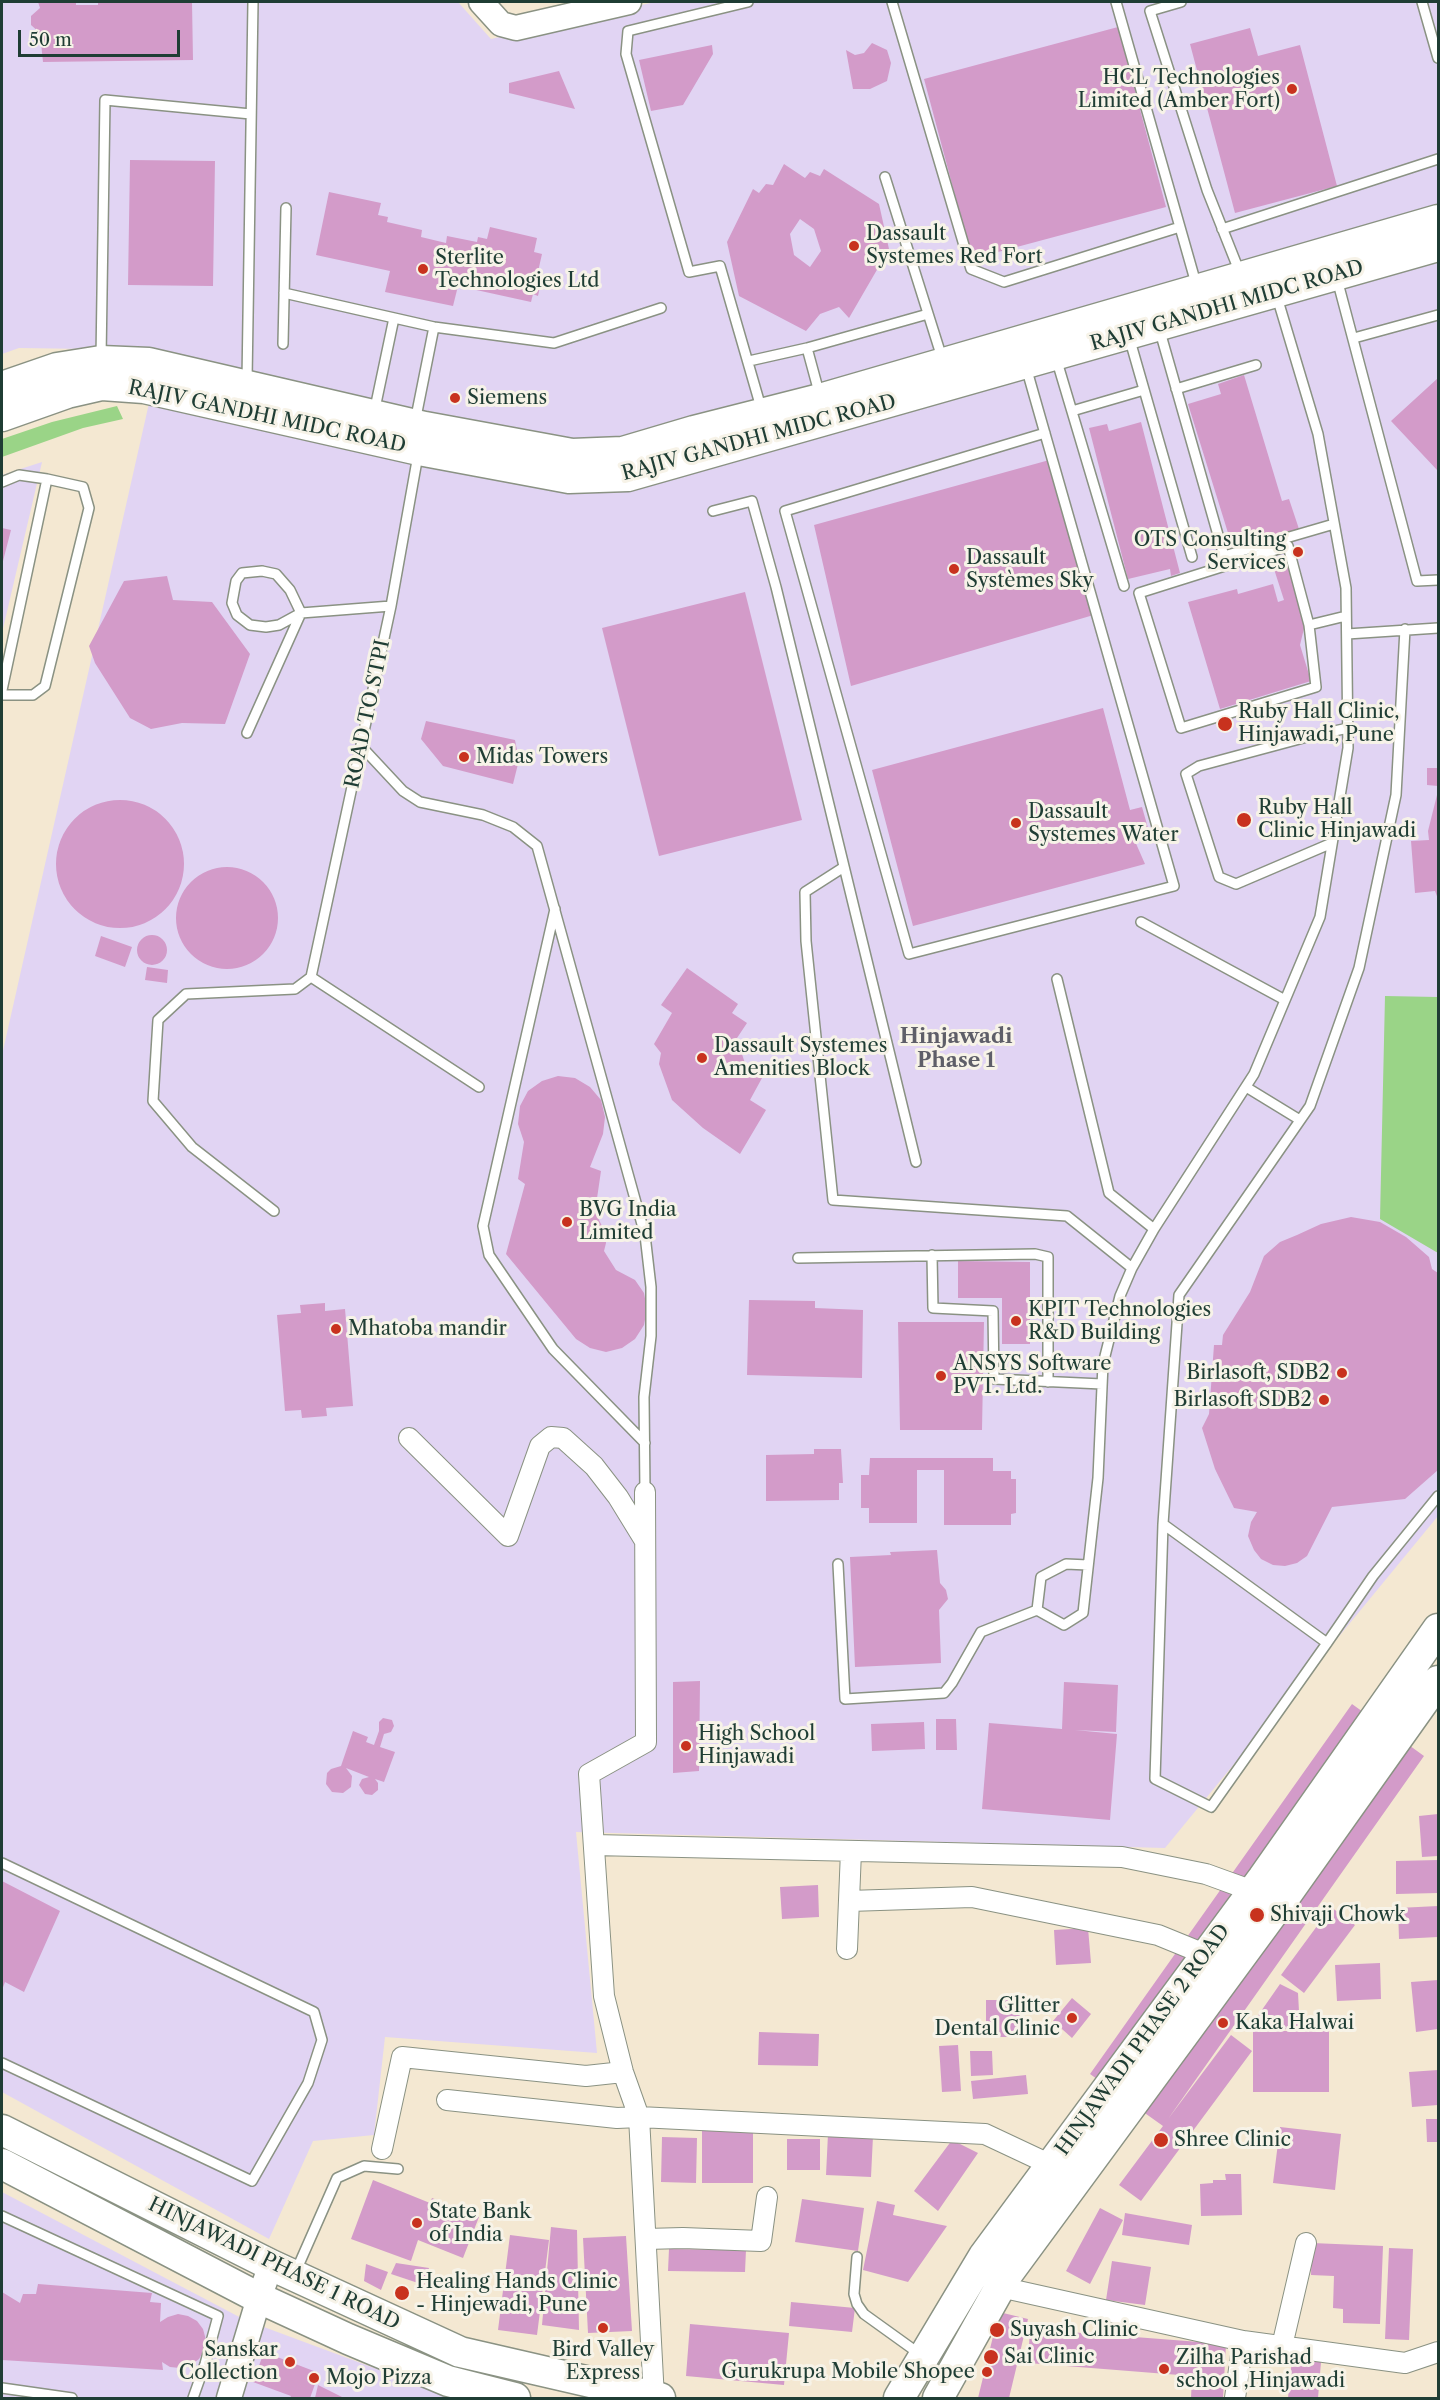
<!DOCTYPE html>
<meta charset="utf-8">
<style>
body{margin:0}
#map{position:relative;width:1440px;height:2400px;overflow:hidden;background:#f4e8d2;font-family:"Libre Caslon Text",serif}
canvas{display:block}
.frame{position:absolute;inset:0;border:3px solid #1f3d34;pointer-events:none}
.scale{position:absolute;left:18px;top:30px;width:162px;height:27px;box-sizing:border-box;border:3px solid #1f3d34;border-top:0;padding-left:8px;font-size:18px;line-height:21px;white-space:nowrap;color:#1f3d34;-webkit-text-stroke:4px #f7f3e8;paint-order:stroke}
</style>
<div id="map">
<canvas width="1440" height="2400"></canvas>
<div class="frame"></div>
<div class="scale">50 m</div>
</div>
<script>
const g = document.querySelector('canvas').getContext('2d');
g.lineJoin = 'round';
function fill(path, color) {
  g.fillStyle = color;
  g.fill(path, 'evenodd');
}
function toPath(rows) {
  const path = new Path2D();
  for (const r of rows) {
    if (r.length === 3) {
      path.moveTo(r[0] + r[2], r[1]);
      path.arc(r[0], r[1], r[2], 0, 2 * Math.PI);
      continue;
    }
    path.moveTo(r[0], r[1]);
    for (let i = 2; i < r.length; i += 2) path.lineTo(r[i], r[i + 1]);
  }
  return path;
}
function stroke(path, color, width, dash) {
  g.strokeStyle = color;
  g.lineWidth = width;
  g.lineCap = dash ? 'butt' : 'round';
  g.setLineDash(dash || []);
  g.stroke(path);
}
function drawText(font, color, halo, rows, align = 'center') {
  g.font = font + ' "Libre Caslon Text",serif';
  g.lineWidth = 6;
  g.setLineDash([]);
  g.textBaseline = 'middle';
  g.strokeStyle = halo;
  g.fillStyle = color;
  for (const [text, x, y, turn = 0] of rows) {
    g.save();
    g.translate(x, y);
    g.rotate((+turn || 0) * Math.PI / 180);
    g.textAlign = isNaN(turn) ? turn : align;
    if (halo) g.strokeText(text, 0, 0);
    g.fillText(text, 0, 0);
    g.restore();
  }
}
fill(toPath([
 [2,2,458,2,491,39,655,2,1438,2,1438,1516,1165,1848,576,1832,597,2053,385,2037,374,2135,313,2141,269,2239,2,2092,2,1055,161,350,19,348,2,354],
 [42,462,2,633,2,475],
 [2,2192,245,2320,455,2398,2,2398]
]), '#e1d4f3');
fill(toPath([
 [117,406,123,419,83,428,2,457,2,439,52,422],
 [1385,996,1438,997,1438,1253,1380,1219]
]), '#9ad487');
fill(toPath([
 [38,2,76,2,76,5,98,5,98,2,192,2,193,60,43,62,40,33,31,25,31,16,40,8],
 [1118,27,1166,207,972,259,924,79],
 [1250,28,1258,56,1300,45,1337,186,1235,213,1190,44],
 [872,43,887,50,891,63,887,81,870,89,853,89,846,50,855,55,864,53],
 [712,45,713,54,683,105,651,111,639,60],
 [559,71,575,109,509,93,509,83],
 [130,160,215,161,213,286,128,285],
 [784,164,805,178,810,172,820,176,824,169,879,204,889,249,849,318,839,307,820,314,806,331,739,296,727,242,753,189,759,193,766,184,773,185],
 [800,219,814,229,821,251,810,267,794,255,790,234],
 [329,192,381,203,378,215,388,217,387,222,422,230,421,237,446,243,447,236,477,242,478,237,487,239,490,227,537,238,534,252,542,254,537,276,542,277,538,296,533,294,531,302,458,286,453,306,385,292,390,271,316,255],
 [1244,375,1282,501,1289,499,1300,532,1254,546,1253,543,1233,549,1188,404,1221,394,1218,384],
 [1438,378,1438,471,1391,421],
 [1141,422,1180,573,1171,576,1170,569,1128,579,1089,428,1107,424,1109,431],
 [1053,459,1097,614,851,686,814,525],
 [2,528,11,530,2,565],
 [1286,558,1306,620,1300,645,1311,681,1220,709,1188,602,1237,589,1238,594,1273,584,1278,602,1284,600,1274,569,1280,567,1278,560],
 [167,576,173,600,212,602,250,654,225,724,182,723,151,729,130,718,95,663,89,646,124,581],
 [745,592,802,820,659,856,602,628],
 [1103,708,1130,810,1142,807,1150,835,1134,839,1145,864,913,926,872,770],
 [426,721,515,740,519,760,513,784,443,766,421,739],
 [1427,768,1438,768,1438,786,1427,785],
 [1438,791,1438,899,1435,891,1415,893,1411,841,1429,840,1428,831],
 [120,864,64],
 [227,918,51],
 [152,950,15],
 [101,936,132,947,125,967,95,956],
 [147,967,168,970,167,983,145,980],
 [687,968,738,1004,732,1013,747,1023,737,1038,747,1070,762,1078,750,1100,766,1110,740,1154,703,1128,672,1100,659,1064,661,1053,654,1044,672,1013,661,1005],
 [558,1076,575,1078,590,1087,601,1100,605,1117,603,1134,590,1167,601,1171,595,1212,605,1232,606,1243,604,1251,616,1270,635,1280,644,1293,647,1309,644,1325,635,1339,622,1348,606,1352,590,1348,576,1339,506,1254,525,1184,518,1179,524,1142,518,1124,520,1106,528,1091,542,1081],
 [1351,1217,1380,1222,1406,1237,1429,1257,1432,1269,1438,1273,1438,1470,1405,1499,1332,1507,1307,1556,1297,1563,1285,1566,1273,1565,1261,1559,1254,1550,1248,1536,1251,1522,1257,1512,1234,1508,1215,1469,1202,1428,1209,1414,1214,1345,1222,1345,1223,1335,1250,1292,1264,1256,1280,1242,1297,1235,1321,1224],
 [958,1261,1030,1262,1030,1344,1002,1344,1002,1298,958,1298],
 [749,1300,815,1301,815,1308,863,1310,862,1378,747,1375],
 [325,1303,325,1311,345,1309,353,1406,326,1408,327,1416,302,1418,301,1410,285,1411,277,1315,301,1313,300,1305],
 [898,1322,984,1322,982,1430,900,1430],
 [814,1449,841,1449,843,1483,839,1483,839,1500,766,1501,766,1455,814,1454],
 [870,1458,993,1458,993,1471,1011,1471,1011,1479,1016,1479,1016,1513,1011,1514,1011,1525,944,1525,944,1470,917,1470,917,1523,869,1523,869,1508,861,1508,861,1475,869,1475],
 [937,1550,940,1583,946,1590,948,1599,939,1610,941,1663,855,1667,850,1557,891,1555,890,1552],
 [700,1681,699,1771,673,1773,673,1682],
 [1064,1682,1118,1685,1116,1732,1075,1730,1117,1734,1110,1820,982,1809,989,1723,1062,1729],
 [1352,1704,1424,1756,1168,2119,1231,2035,1252,2051,1141,2201,1119,2185,1163,2126,1090,2074],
 [383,1718,392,1720,394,1726,391,1732,384,1734,380,1747,395,1752,384,1782,375,1779,378,1783,378,1790,372,1795,365,1794,359,1785,362,1779,369,1777,346,1768,352,1776,351,1787,343,1793,332,1792,326,1784,327,1773,331,1769,341,1766,353,1731,368,1737,366,1742,374,1745,379,1731,379,1722],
 [936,1719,956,1719,957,1750,936,1750],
 [924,1722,925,1749,872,1751,871,1724],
 [1438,1814,1438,1856,1422,1857,1419,1816],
 [1438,1860,1438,1893,1396,1894,1396,1861],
 [2,1881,60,1911,24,1992,5,1982,2,1990],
 [818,1885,819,1917,782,1919,780,1887],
 [1438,1906,1438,1937,1399,1939,1398,1908],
 [1331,1907,1355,1925,1304,1993,1281,1975],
 [1088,1928,1091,1963,1056,1965,1054,1930],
 [1380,1963,1381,1999,1337,2001,1335,1965],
 [1438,1980,1438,2029,1416,2032,1411,1982],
 [1280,1984,1298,1993,1300,2030,1250,2027],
 [1072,1998,1091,2014,1072,2038,1053,2021],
 [986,2000,1020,2000,1020,2037,986,2037],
 [1253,2031,1329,2031,1329,2092,1253,2092],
 [759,2032,819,2034,818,2066,758,2065],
 [958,2045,961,2091,942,2092,939,2046],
 [970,2051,992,2051,993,2075,971,2076],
 [1438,2070,1438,2105,1412,2107,1409,2072],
 [1026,2075,1028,2094,973,2099,971,2081],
 [1426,2119,1438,2119,1438,2142,1427,2142],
 [1280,2127,1341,2134,1335,2190,1273,2183],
 [702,2131,753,2131,753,2183,702,2183],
 [828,2134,873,2136,871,2177,826,2175],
 [662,2137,697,2138,696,2183,661,2182],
 [787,2139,820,2139,820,2170,787,2170],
 [952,2140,978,2153,938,2211,914,2191],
 [1225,2174,1241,2174,1242,2215,1201,2216,1200,2184,1213,2183,1213,2180,1226,2180],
 [373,2180,430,2203,432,2198,479,2217,463,2258,418,2240,411,2261,351,2239],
 [802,2199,864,2208,858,2251,795,2242],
 [877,2201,895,2205,893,2215,947,2226,908,2282,863,2270],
 [1100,2208,1123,2220,1090,2284,1066,2271],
 [1125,2213,1192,2225,1189,2245,1122,2235],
 [551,2227,577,2230,579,2330,542,2325],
 [510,2235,549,2240,537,2335,498,2330],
 [626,2236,632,2331,588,2333,583,2238],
 [1312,2243,1383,2246,1380,2324,1343,2323,1343,2309,1333,2308,1334,2276,1311,2275],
 [1389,2248,1413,2249,1409,2340,1385,2339],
 [669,2249,746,2250,745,2272,668,2271],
 [1112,2261,1151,2267,1145,2305,1106,2300],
 [396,2263,429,2268,424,2285,391,2274],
 [366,2264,388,2272,381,2290,364,2281],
 [38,2284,152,2293,150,2302,161,2303,160,2322,168,2317,178,2314,188,2316,197,2321,203,2329,206,2340,204,2350,199,2359,191,2365,180,2368,170,2367,162,2362,163,2370,2,2360,2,2292,20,2303,23,2294,36,2294],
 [791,2302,855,2308,852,2332,789,2326],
 [999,2312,1028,2319,1009,2398,978,2398],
 [690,2324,789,2333,784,2385,686,2376],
 [1030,2329,1226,2344,1223,2398,1191,2398,1192,2376,1028,2363],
 [264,2352,319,2373,310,2398,290,2398,291,2396,253,2382],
 [1292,2359,1321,2362,1318,2398,1288,2398],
 [318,2385,344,2398,315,2398]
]), '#d39bc9');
const service = toPath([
 [748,2,628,31,626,54,689,272,720,266,762,411],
 [892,2,971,269,1004,282,1180,227],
 [1116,2,1197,287],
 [1181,2,1150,11,1207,190,1240,273],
 [1422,2,1438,58],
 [885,177,943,361],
 [1222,229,1438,159],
 [1337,279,1417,581,1438,580],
 [284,293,434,327,554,343,661,308],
 [1159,328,1224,556,1334,524],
 [1129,337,1192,557],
 [1354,338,1438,315],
 [283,344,286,208],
 [807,348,820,396],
 [101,358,105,100,251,114],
 [1056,358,1124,586],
 [749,361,807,348,928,314],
 [1026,367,1174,886,909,954,785,511,1045,433],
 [247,380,253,2],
 [1176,389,1256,365],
 [1072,411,1144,390],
 [374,413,394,318],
 [415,422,434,327],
 [2,482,19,475,47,479,83,487,89,508,45,686,33,695,2,695],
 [713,511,752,501,776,587,916,1162],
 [262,571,276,574,290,590,301,613,279,625,266,627,250,625,237,615,232,603,236,581,242,573,262,571],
 [1309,625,1288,546,1139,593,1181,728,1316,687,1309,625,1346,616],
 [1347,634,1438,628],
 [2,690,47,479],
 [247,733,301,613,391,606],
 [361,746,403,791,420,802,483,815,513,827,537,846,645,1235,651,1287,651,1336,644,1397,645,1492],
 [1332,843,1236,884,1219,877,1186,774,1199,766,1307,737,1348,728],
 [844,867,805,892,806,941,833,1200,1067,1216,1132,1268],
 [555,909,483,1226,489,1255,553,1349,645,1443],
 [1141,922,1285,1000],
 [311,977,391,606,418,455],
 [311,977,479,1087],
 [1057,979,1109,1193,1154,1229],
 [1246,1087,1300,1120],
 [274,1211,192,1147,153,1101,158,1020,186,994,295,989,311,977],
 [932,1255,933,1308,993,1311,994,1379,1102,1384],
 [798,1258,1035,1254,1048,1257,1048,1382],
 [1163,1524,1179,1295,1310,1106,1359,968,1396,795,1405,629],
 [838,1564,845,1699,944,1693,952,1683,981,1632,1037,1610],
 [1088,1565,1066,1564,1041,1577,1037,1610,1064,1625,1083,1613,1098,1478,1103,1364,1120,1296,1132,1268,1154,1229,1254,1074,1320,917,1348,748,1346,588,1318,434,1277,297],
 [1327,1643,1163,1524,1155,1779,1211,1807,1327,1643,1373,1576,1438,1496],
 [2,1863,314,2012,322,2040,308,2083,252,2181,2,2063],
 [2,2216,218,2316,205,2364,193,2398],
 [857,2257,854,2294,857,2304,864,2314,921,2355],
 [296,2271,337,2178,364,2166,398,2169],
 [2,2388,72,2398]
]);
const minor = toPath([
 [409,1438,508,1536,540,1446,551,1437,563,1438,594,1466,618,1497,645,1541],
 [645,1492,646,1742,589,1774,604,1996,623,2072,639,2117,654,2398],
 [594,1845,1122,1857,1206,1874,1253,1891],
 [849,1901,972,1897,1158,1935,1207,1955],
 [847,1949,851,1851],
 [447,2100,617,2118,639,2117,985,2134,1051,2165],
 [382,2149,402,2057,586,2076,623,2072],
 [646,2239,683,2238,761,2241,767,2197],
 [1000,2287,1243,2341,1405,2363,1438,2352],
 [1282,2346,1306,2243],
 [1235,2398,1243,2341]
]);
const tertiary = toPath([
 [481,2,501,24,516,28,629,2],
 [229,2398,259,2298,271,2265]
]);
const primary = toPath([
 [2,387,57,368,101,361,149,363,425,427,572,454,623,452,694,431,820,399,1438,220],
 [2,416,67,393,102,385,144,388,419,450,569,478,628,476,1438,246],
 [2,2130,271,2265,460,2352,660,2398],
 [2,2164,259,2298,348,2339,448,2381,515,2398],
 [899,2398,984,2256,1263,1878,1438,1629],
 [938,2398,1008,2273,1286,1895,1438,1681]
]);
stroke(service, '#8a9283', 12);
stroke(minor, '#8a9283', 22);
stroke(tertiary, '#8a9283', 27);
stroke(primary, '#8a9283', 33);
stroke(service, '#fff', 9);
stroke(minor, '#fff', 20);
stroke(tertiary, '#fff', 24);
stroke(primary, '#fff', 30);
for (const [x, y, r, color] of [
 [1292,89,6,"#c8321e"],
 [854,246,6,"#c8321e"],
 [423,269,6,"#c8321e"],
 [455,398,6,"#c8321e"],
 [1298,552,6,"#c8321e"],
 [954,569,6,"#c8321e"],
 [1225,724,8,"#c8321e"],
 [464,757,6,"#c8321e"],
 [1244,820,8,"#c8321e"],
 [1016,823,6,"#c8321e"],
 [702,1058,6,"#c8321e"],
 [567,1222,6,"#c8321e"],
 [1016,1321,6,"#c8321e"],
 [336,1329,6,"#c8321e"],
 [1342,1373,6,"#c8321e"],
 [941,1376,6,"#c8321e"],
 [1324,1400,6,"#c8321e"],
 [686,1746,6,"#c8321e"],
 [1257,1915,8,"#c8321e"],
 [1072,2018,6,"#c8321e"],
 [1223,2023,6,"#c8321e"],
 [1161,2140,8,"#c8321e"],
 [417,2223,6,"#c8321e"],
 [402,2293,8,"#c8321e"],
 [603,2328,6,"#c8321e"],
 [997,2330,8,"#c8321e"],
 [991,2357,8,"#c8321e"],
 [290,2362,6,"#c8321e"],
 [1164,2369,6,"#c8321e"],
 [987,2372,6,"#c8321e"],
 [314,2378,6,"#c8321e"]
]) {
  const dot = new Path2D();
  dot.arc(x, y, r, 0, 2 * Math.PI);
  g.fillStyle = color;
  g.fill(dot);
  stroke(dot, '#f7f3e8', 2);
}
drawText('20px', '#1f3d34', '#f7f3e8', [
 ["HCL Technologies",1280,78,"right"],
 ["Limited (Amber Fort)",1280,101,"right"],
 ["Dassault",866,234],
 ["Systemes Red Fort",866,257],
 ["Sterlite",435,258],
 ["Technologies Ltd",435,281],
 ["Siemens",467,398],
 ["OTS Consulting",1286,540,"right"],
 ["Services",1286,563,"right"],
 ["Dassault",966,558],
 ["Systèmes Sky",966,581],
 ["Ruby Hall Clinic,",1238,712],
 ["Hinjawadi, Pune",1238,735],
 ["Midas Towers",476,757],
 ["Ruby Hall",1258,808],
 ["Clinic Hinjawadi",1258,831],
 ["Dassault",1028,812],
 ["Systemes Water",1028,835],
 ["Dassault Systemes",714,1046],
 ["Amenities Block",714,1069],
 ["BVG India",579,1210],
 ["Limited",579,1233],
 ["KPIT Technologies",1028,1310],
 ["R&D Building",1028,1333],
 ["Mhatoba mandir",348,1329],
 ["ANSYS Software",953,1364],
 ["PVT. Ltd.",953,1387],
 ["Birlasoft, SDB2",1330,1373,"right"],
 ["Birlasoft SDB2",1312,1400,"right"],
 ["High School",698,1734],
 ["Hinjawadi",698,1757],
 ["Shivaji Chowk",1270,1915],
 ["Glitter",1060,2006,"right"],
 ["Dental Clinic",1060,2029,"right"],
 ["Kaka Halwai",1235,2023],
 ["Shree Clinic",1174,2140],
 ["State Bank",429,2212],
 ["of India",429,2235],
 ["Healing Hands Clinic",416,2282],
 ["- Hinjewadi, Pune",416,2305],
 ["Suyash Clinic",1010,2330],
 ["Sanskar",278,2350,"right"],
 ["Collection",278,2373,"right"],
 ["Bird Valley",603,2350,"center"],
 ["Express",603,2373,"center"],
 ["Sai Clinic",1004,2357],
 ["Zilha Parishad",1176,2358],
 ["school ,Hinjawadi",1176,2381],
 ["Gurukrupa Mobile Shopee",975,2372,"right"],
 ["Mojo Pizza",326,2378]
], 'left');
drawText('20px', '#1f3d34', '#f7f3e8', [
 ["RAJIV GANDHI MIDC ROAD",1227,306,-16],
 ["RAJIV GANDHI MIDC ROAD",267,417,12],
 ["RAJIV GANDHI MIDC ROAD",759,438,-15],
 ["ROAD TO STPI",368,714,-78],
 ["HINJAWADI PHASE 2 ROAD",1143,2040,-54],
 ["HINJAWADI PHASE 1 ROAD",274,2264,26]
]);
drawText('bold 21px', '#5e5e68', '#f7f3e8', [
 ["Hinjawadi",956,1037],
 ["Phase 1",956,1061]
]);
</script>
